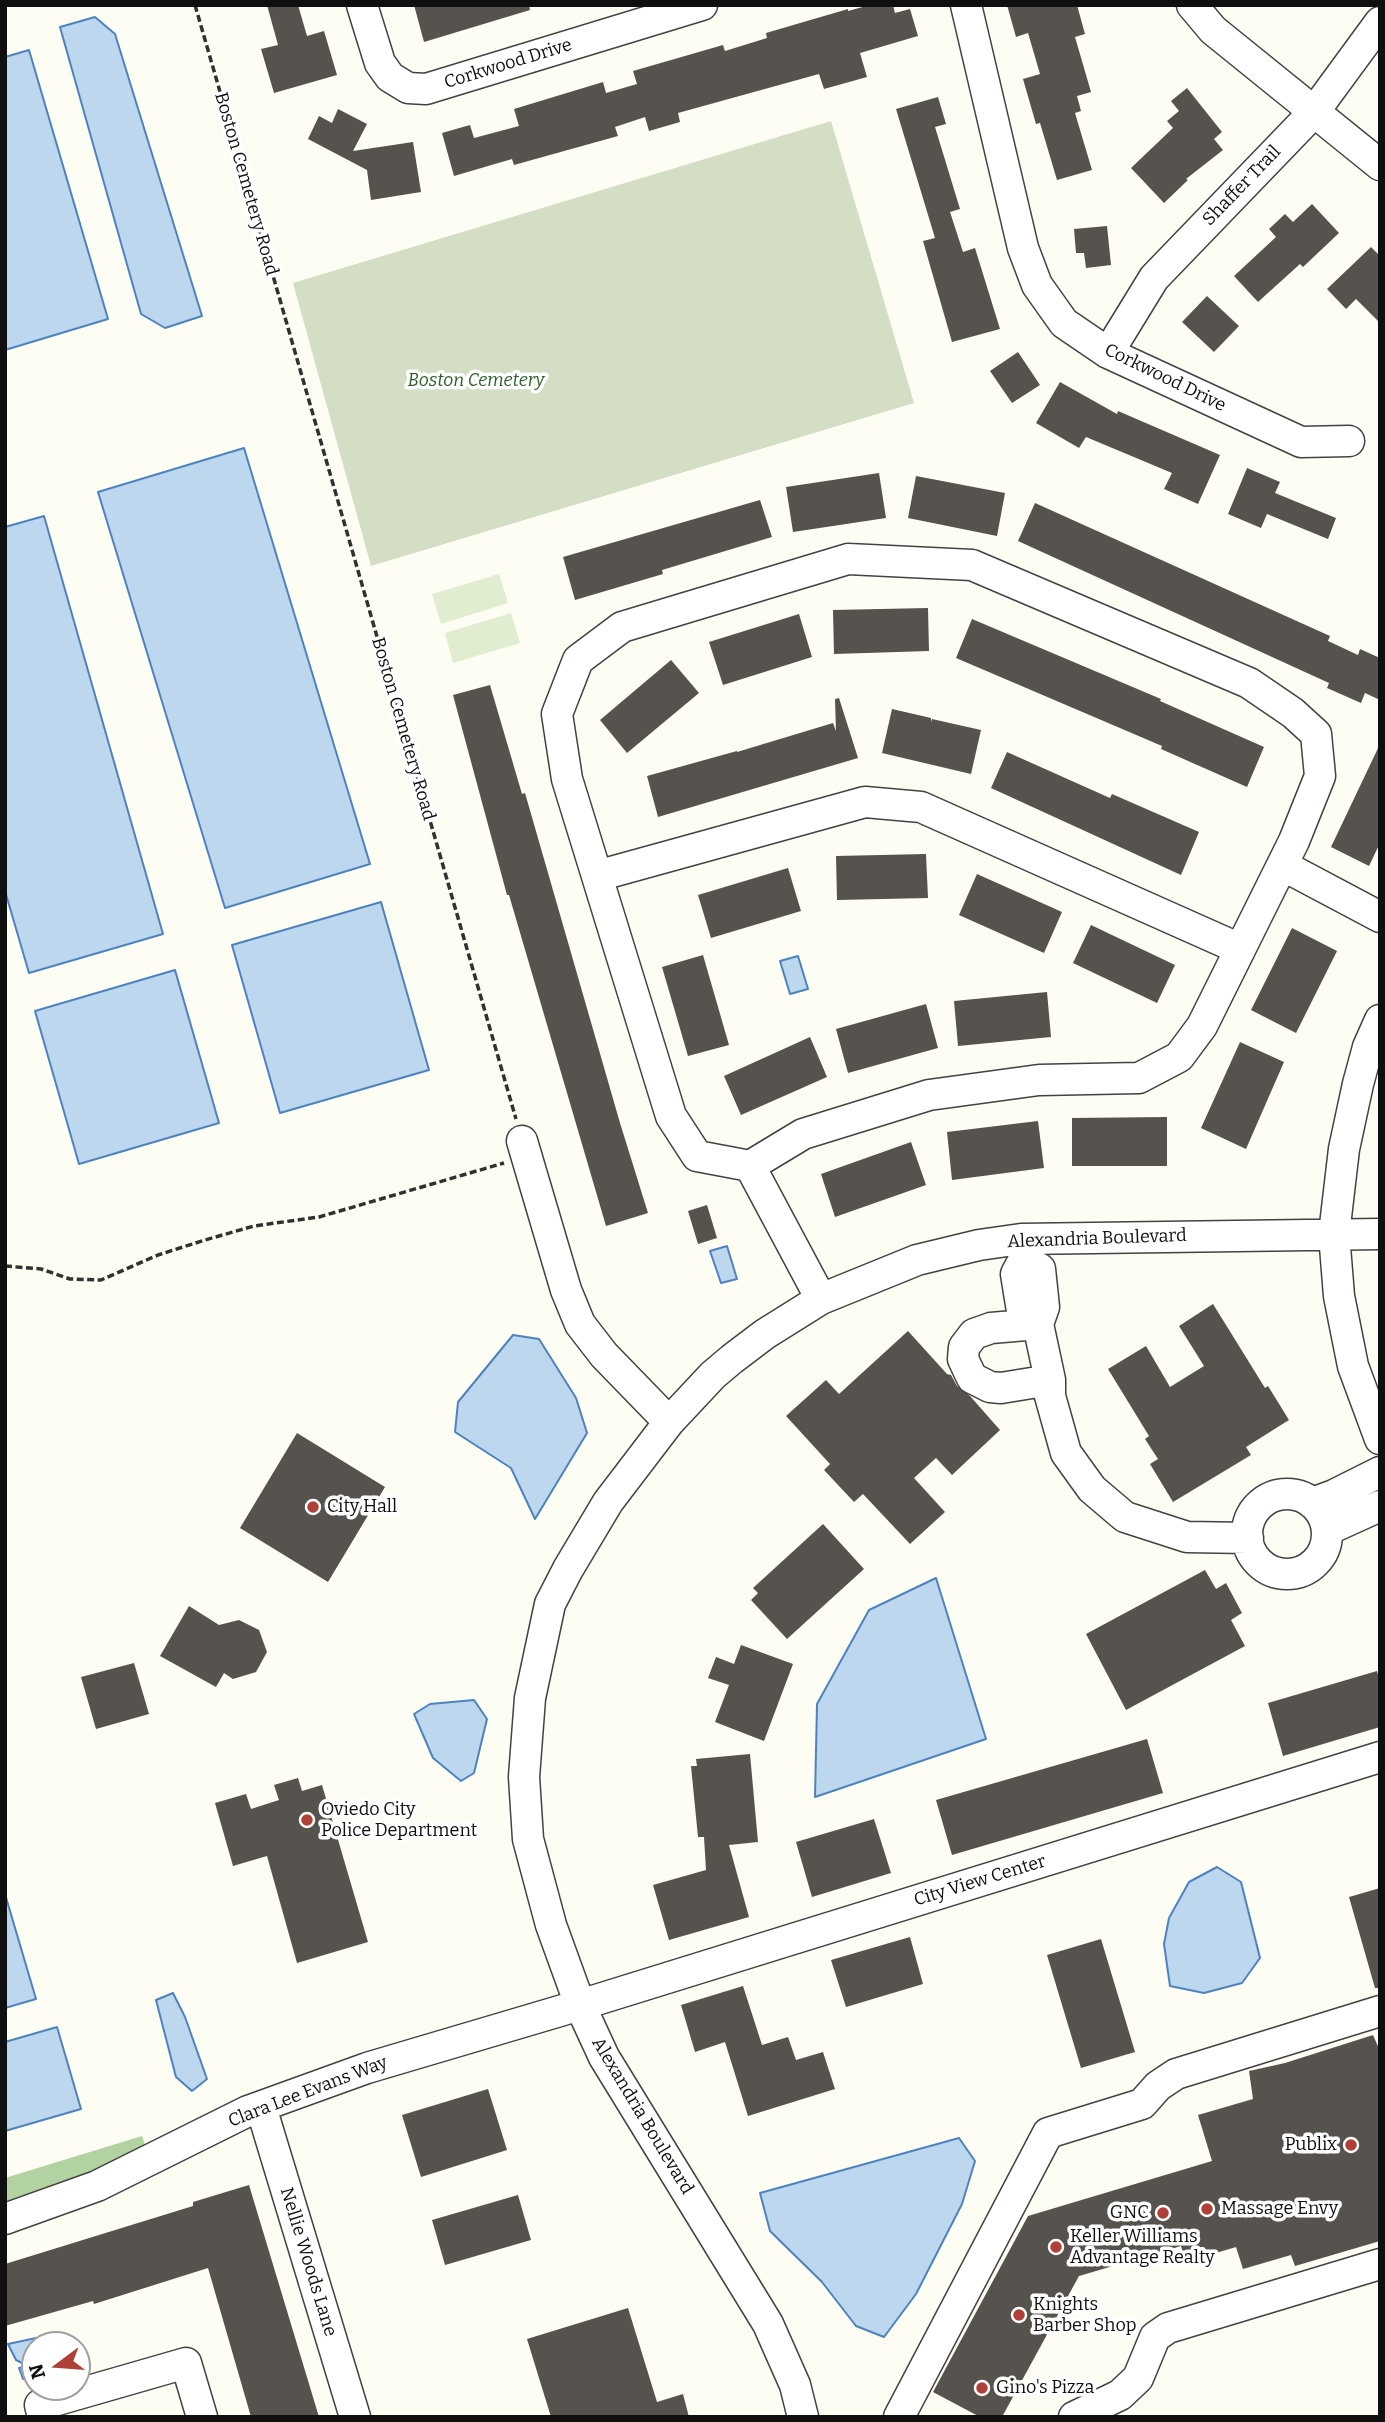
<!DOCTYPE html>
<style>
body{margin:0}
#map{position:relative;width:1385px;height:2422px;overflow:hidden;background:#fdfdf3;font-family:Bitter,serif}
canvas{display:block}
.frame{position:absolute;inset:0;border:7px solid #0f0f0f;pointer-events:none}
.north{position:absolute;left:21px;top:2331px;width:70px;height:70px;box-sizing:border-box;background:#fff;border:2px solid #9f9f9f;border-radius:50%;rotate:254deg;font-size:19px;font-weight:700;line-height:28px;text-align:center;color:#0f0f0f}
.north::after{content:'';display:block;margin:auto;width:24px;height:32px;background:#af4038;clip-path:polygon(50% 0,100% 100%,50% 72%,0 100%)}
</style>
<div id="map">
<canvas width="1385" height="2422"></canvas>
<div class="frame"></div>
<div class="north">N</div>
</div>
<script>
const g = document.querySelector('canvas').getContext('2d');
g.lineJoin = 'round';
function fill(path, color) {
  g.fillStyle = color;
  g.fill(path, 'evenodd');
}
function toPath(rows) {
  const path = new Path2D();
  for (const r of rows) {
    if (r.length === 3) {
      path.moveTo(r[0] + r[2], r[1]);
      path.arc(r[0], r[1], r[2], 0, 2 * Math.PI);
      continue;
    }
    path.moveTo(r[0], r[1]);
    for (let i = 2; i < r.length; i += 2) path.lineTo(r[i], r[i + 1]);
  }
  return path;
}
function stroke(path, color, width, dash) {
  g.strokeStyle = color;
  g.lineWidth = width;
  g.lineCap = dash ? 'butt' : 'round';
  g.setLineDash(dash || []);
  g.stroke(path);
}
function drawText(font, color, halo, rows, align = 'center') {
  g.font = font + ' Bitter,serif';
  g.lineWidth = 7;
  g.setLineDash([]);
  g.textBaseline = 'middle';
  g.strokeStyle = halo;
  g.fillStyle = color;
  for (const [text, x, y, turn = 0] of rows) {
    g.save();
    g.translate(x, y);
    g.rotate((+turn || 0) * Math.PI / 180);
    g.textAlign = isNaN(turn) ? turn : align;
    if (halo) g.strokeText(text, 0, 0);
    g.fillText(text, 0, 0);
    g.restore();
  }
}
fill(toPath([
 [142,2136,147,2151,5,2208,5,2178]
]), '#b2d3a1');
fill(toPath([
 [831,121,914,403,371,566,293,283]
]), '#d3dec5');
fill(toPath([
 [499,574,508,603,441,624,432,594],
 [511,613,520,643,453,663,445,633]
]), '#e0edd0');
const water = toPath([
 [95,17,115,34,202,316,165,328,141,314,60,27,95,17],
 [29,50,108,319,5,350,5,57,29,50],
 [244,448,370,864,225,908,98,492,244,448],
 [44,516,163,934,29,973,5,891,5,527,44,516],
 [381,902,429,1070,280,1113,232,945,381,902],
 [798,956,808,989,790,994,780,961,798,956],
 [175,970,219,1123,79,1164,35,1011,175,970],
 [727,1246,737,1279,721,1283,710,1251,727,1246],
 [513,1335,539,1339,576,1398,587,1433,535,1519,511,1468,455,1432,458,1402,513,1335],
 [936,1578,986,1739,815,1797,817,1704,869,1610,936,1578],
 [474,1700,487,1719,474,1773,461,1781,433,1758,414,1714,430,1704,474,1700],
 [1217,1867,1241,1882,1260,1958,1242,1983,1204,1993,1170,1986,1164,1944,1169,1918,1189,1882,1217,1867],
 [5,1894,36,1999,5,2008,5,1894],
 [173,1993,185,2017,207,2079,192,2091,176,2077,156,2000,173,1993],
 [57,2027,81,2109,5,2131,5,2042,57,2027],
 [959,2138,975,2161,962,2204,916,2294,884,2337,856,2326,822,2282,770,2231,760,2193,959,2138],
 [36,2338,39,2345,35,2345,35,2376,23,2379,19,2368,24,2367,22,2363,16,2360,8,2344,36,2338]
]);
fill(water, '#bdd7ef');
stroke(water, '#4d83bd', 2);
fill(toPath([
 [267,5,298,5,307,36,324,31,337,75,274,93,261,49,278,45],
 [414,5,529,5,530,10,424,42],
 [870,5,893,5,895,13,910,9,918,36,860,53,867,77,824,89,819,74,678,113,680,122,649,131,645,117,615,127,618,136,514,165,512,159,454,176,442,133,470,125,474,138,519,126,514,109,603,82,606,93,637,84,633,71,723,45,725,51,767,38,766,33,848,9,848,11],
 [1007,5,1077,5,1085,34,1075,37,1091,92,1077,96,1081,111,1075,113,1092,170,1057,180,1040,123,1036,124,1023,79,1040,74,1028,33,1016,37],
 [1187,88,1222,132,1214,139,1223,150,1186,179,1188,180,1164,203,1131,168,1173,128,1167,121,1179,111,1171,101],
 [938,97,946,124,935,127,960,209,950,212,963,252,975,248,1000,329,952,342,923,241,935,238,896,109],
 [338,109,367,124,353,151,413,142,421,192,371,200,367,170,308,139,319,116,332,123],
 [1312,204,1339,233,1303,267,1300,264,1258,302,1234,276,1276,237,1269,229,1285,214,1293,222],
 [1107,226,1111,265,1086,268,1084,253,1076,253,1074,229],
 [1371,247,1380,256,1380,323,1356,299,1346,309,1327,289],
 [1207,296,1239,326,1214,352,1182,322],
 [1018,352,1040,385,1012,403,990,371],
 [1060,382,1117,414,1118,411,1220,455,1198,504,1164,489,1172,473,1086,437,1079,448,1036,423],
 [1247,468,1280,482,1275,493,1336,518,1328,539,1267,514,1261,528,1228,514],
 [879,473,886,518,793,532,786,487],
 [916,476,1005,493,997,536,908,518],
 [760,500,772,537,662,570,663,574,575,600,563,557],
 [1035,503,1330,636,1328,641,1358,655,1360,649,1380,658,1380,700,1365,693,1361,703,1327,688,1329,683,1018,541],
 [928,608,929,651,834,654,833,610],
 [799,614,812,657,723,685,709,642],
 [972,619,1161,699,1160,701,1264,747,1247,787,1161,749,1162,746,956,658],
 [671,660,699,693,627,753,600,720],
 [490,685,522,794,525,793,620,1123,648,1213,606,1226,509,895,507,895,453,695],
 [839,698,858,758,658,817,647,776,737,751,737,752,833,723,836,731,835,699],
 [892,709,931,718,931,722,932,719,981,730,971,774,882,753],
 [1380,744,1380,843,1369,866,1331,847],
 [1007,752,1110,798,1112,794,1199,832,1181,875,991,788],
 [926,854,928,898,837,900,836,856],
 [788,868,801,911,711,938,698,895],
 [977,874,1062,912,1044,953,959,915],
 [1091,925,1175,965,1157,1003,1073,963],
 [1292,928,1337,951,1296,1033,1251,1010],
 [703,955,729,1045,688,1056,662,967],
 [1047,992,1051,1037,958,1046,954,1001],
 [926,1004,938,1048,848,1073,836,1029],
 [810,1037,827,1077,741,1115,724,1076],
 [1240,1042,1284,1062,1246,1149,1201,1128],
 [1167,1117,1167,1166,1072,1166,1072,1118],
 [1038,1121,1044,1168,952,1180,947,1132],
 [911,1142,926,1185,835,1217,821,1174],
 [707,1205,717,1238,698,1244,688,1211],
 [1213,1304,1265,1388,1268,1386,1289,1420,1246,1447,1251,1455,1173,1502,1150,1464,1158,1459,1145,1439,1149,1436,1108,1369,1146,1346,1170,1387,1204,1366,1179,1326],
 [908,1331,947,1374,951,1375,957,1386,970,1396,1000,1430,952,1475,936,1458,914,1478,945,1512,910,1544,863,1494,854,1502,824,1470,830,1464,786,1416,826,1380,839,1394],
 [297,1433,385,1487,328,1582,240,1528],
 [823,1524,864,1569,787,1639,751,1600,758,1593,753,1588],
 [1205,1570,1216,1589,1226,1583,1242,1613,1231,1620,1245,1646,1126,1710,1086,1634],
 [189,1606,219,1625,239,1620,259,1630,267,1652,256,1672,233,1679,224,1673,216,1687,160,1656],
 [741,1645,793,1664,764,1741,715,1722,729,1685,708,1678,716,1657,734,1664],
 [134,1663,149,1714,96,1729,81,1677],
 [1377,1671,1380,1682,1380,1727,1283,1756,1268,1703],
 [1147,1739,1163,1793,952,1855,936,1800],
 [750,1754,758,1842,729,1845,749,1917,669,1940,653,1885,706,1870,704,1837,698,1837,691,1766,697,1766,696,1759],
 [298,1778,302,1791,322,1785,368,1942,297,1963,267,1856,233,1866,215,1803,246,1794,251,1809,279,1800,274,1785],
 [874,1819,891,1873,812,1897,796,1842],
 [1380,1888,1380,1988,1375,1988,1349,1897],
 [910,1937,923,1984,846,2007,831,1960],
 [1101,1939,1135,2052,1081,2068,1047,1955],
 [743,1986,762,2045,788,2037,796,2060,823,2052,835,2089,748,2116,725,2042,695,2052,681,2005],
 [1373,2035,1380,2051,1380,2241,1295,2266,1291,2255,1243,2269,1236,2247,1186,2262,1181,2246,1079,2276,1002,2417,980,2417,933,2392,1028,2216,1212,2161,1198,2115,1253,2099,1249,2071,1285,2063],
 [488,2089,507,2150,421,2177,402,2115],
 [249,2185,319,2417,251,2417,208,2268,94,2304,93,2301,5,2326,5,2264,193,2206,193,2202],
 [518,2195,531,2240,445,2265,432,2220],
 [628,2308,657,2402,683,2394,689,2417,551,2417,527,2339]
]), '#56524d');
const minor = toPath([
 [362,5,380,63,390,77,408,88,426,89,702,5],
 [966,5,1023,248,1037,285,1064,323,1108,353,1301,442,1349,441],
 [1192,5,1213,30,1380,165],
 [1108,353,1154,278,1314,112,1380,22],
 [848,559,972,565,1249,683,1293,713,1316,734,1320,776,1294,841,1202,1026,1179,1057,1139,1078,1039,1080,929,1095,803,1134,750,1166,697,1156,671,1116,567,779,557,714,578,660,622,627,848,559],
 [1282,865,1380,917],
 [597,876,865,802,921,807,1240,949],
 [1380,1020,1368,1047,1358,1084,1344,1149,1334,1234,1339,1296,1353,1366,1380,1439],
 [522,1141,566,1290,580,1324,604,1355,669,1422],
 [750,1166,821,1299],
 [1022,1241,1024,1259,1016,1274,1022,1311,1038,1324],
 [1024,1259,1040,1269,1044,1307,1038,1324,1050,1380,1050,1396,1066,1453,1092,1489,1125,1517,1187,1537,1248,1538],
 [1038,1324,991,1328,974,1334,964,1347,963,1359,972,1378,990,1387,1001,1388,1050,1380],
 [1287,1534,40],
 [1312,1503,1334,1495,1380,1472],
 [1327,1530,1380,1506],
 [261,2107,355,2417],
 [5,2219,97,2186,248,2111,367,2068,580,2005,1380,1757],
 [43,2417,40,2405,186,2363,202,2417],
 [803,2417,795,2385,768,2324,604,2057,580,2005,551,1925,528,1839,524,1777,530,1698,550,1604,568,1569,608,1502,669,1422,713,1375,732,1359,765,1334,821,1299,917,1260,979,1245,1021,1239,1380,1234],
 [899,2417,1048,2133,1142,2104,1158,2086,1176,2074,1380,2011],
 [1074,2417,1120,2395,1138,2378,1155,2337,1168,2328,1380,2264]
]);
stroke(minor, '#424242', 33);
stroke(toPath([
 [195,5,516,1119],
 [5,1266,41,1269,70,1279,101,1280,158,1255,205,1240,254,1226,319,1217,504,1163]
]), '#313131', 3.5, [7, 3.5]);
stroke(minor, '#fff', 30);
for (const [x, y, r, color] of [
 [313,1507,7,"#af4038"],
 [307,1820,7,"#af4038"],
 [1351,2145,7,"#af4038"],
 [1207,2209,7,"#af4038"],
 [1163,2213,7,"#af4038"],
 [1056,2247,7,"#af4038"],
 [1019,2315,7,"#af4038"],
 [982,2388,7,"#af4038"]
]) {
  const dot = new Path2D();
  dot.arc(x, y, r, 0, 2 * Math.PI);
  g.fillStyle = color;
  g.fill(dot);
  stroke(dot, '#fff', 2.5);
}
drawText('18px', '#0f0f0f', '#fff', [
 ["Corkwood Drive",508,64,-17],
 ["Boston Cemetery Road",246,184,74],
 ["Shaffer Trail",1242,186,-46],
 ["Corkwood Drive",1165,378,26],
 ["Boston Cemetery Road",403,729,74],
 ["Alexandria Boulevard",1097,1239,-2],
 ["City View Center",980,1881,-17],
 ["Clara Lee Evans Way",308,2092,-21],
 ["Alexandria Boulevard",642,2116,59],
 ["Nellie Woods Lane",308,2262,73]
]);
drawText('italic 18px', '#2c5f27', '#fff', [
 ["Boston Cemetery",476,381]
]);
drawText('18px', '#0f0f0f', '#fff', [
 ["City Hall",327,1507],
 ["Oviedo City",321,1810],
 ["Police Department",321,1831],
 ["Publix",1337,2145,"right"],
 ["Massage Envy",1221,2209],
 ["GNC",1149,2213,"right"],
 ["Keller Williams",1070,2237],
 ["Advantage Realty",1070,2258],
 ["Knights",1033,2305],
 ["Barber Shop",1033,2326],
 ["Gino's Pizza",996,2388]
], 'left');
</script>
